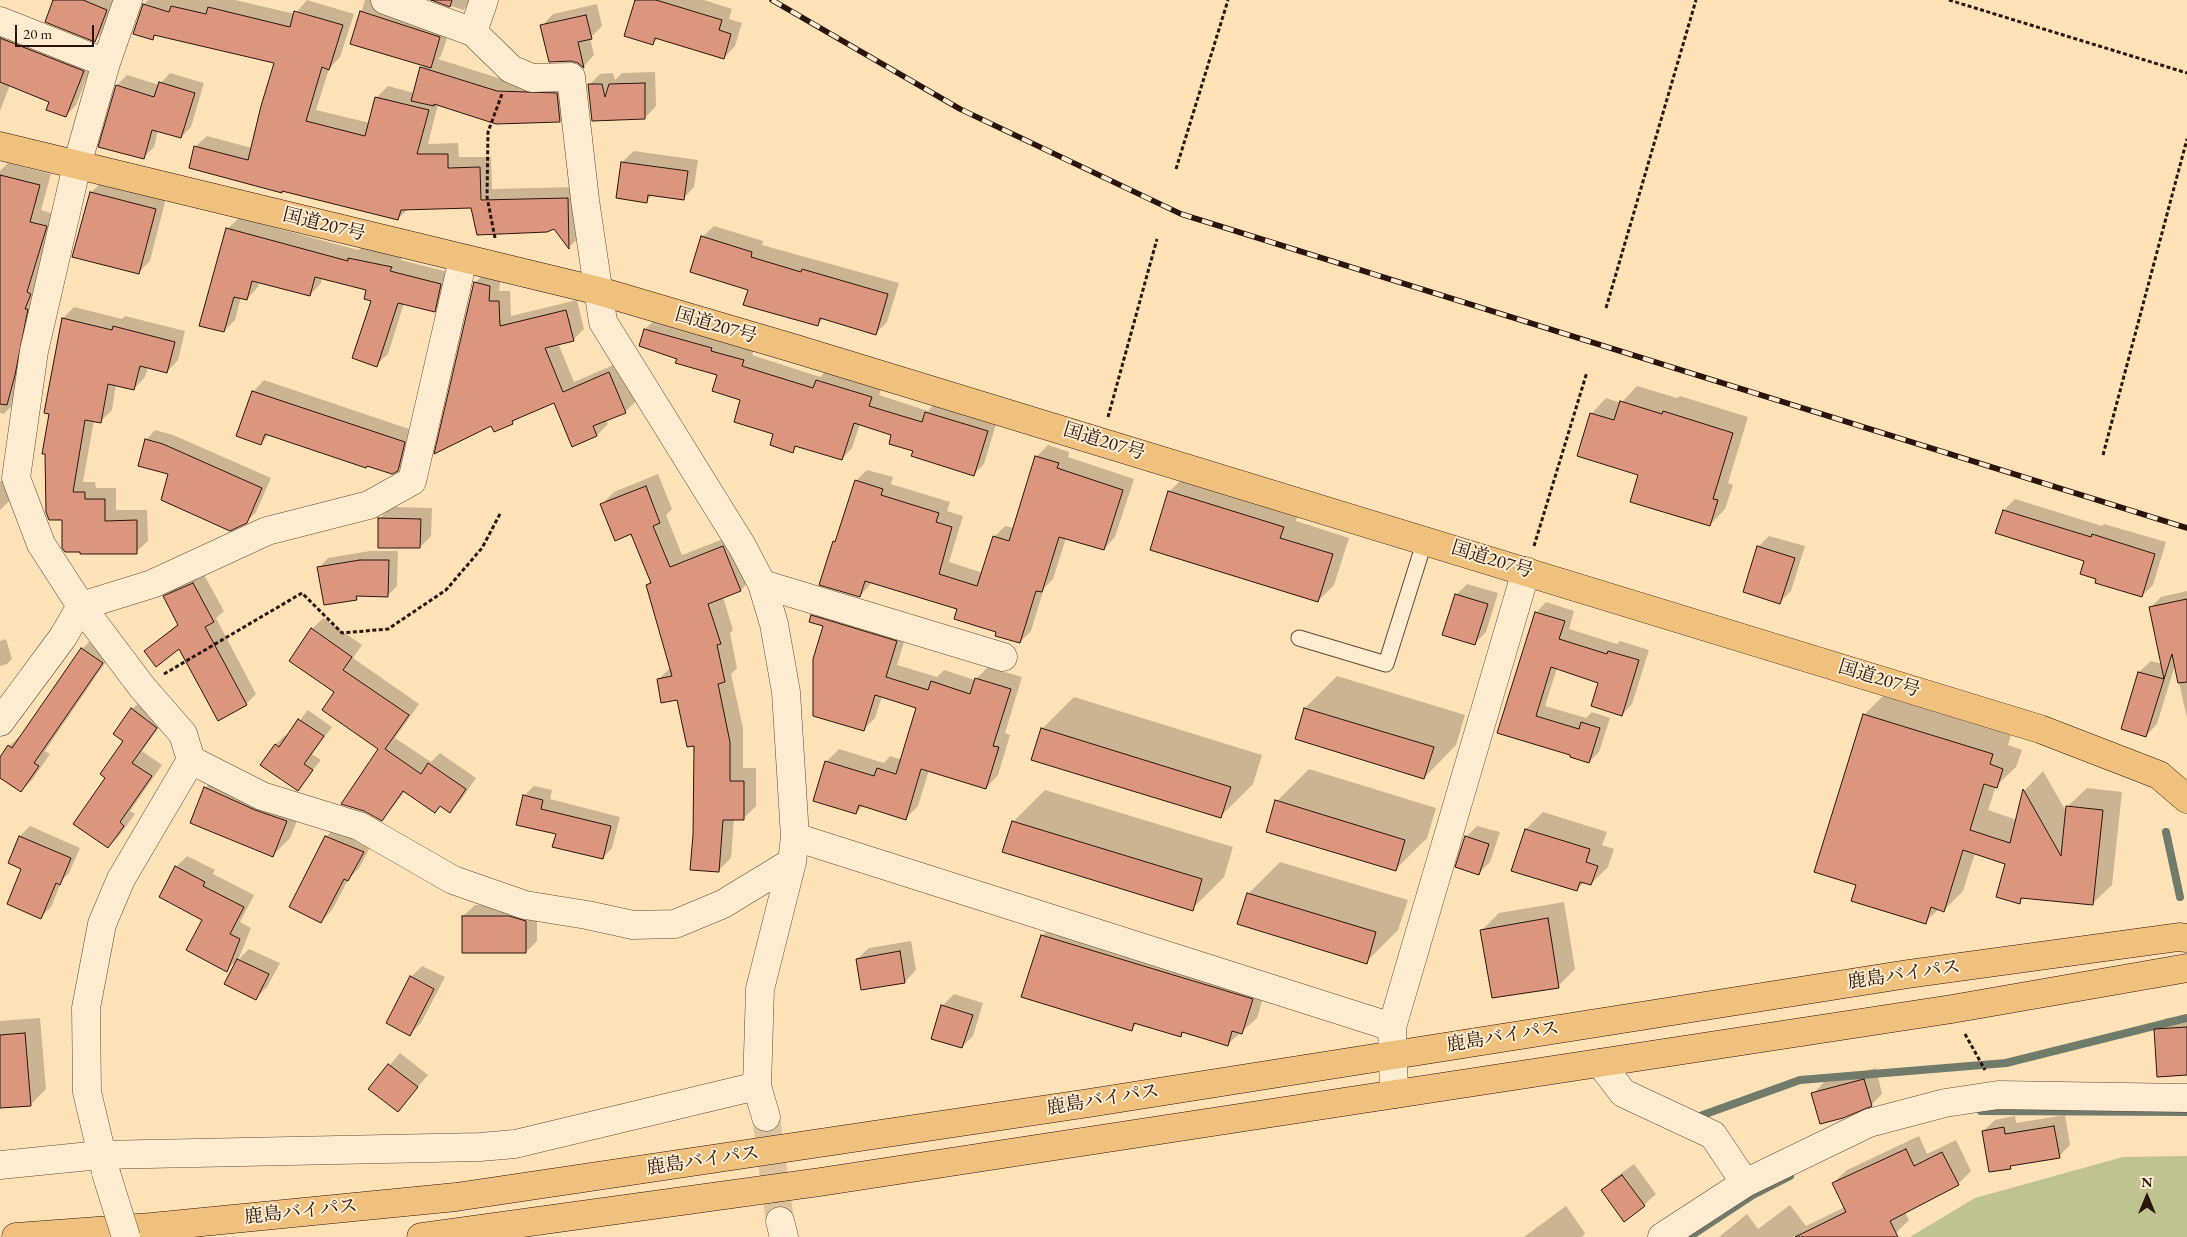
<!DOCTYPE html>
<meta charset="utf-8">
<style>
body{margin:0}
#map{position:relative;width:2187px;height:1237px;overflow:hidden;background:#fee2b7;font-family:"EB Garamond",serif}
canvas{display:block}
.north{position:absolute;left:2122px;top:1172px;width:50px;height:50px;-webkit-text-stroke:4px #feecd0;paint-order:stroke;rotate:0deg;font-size:14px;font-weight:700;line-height:20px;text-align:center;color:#2a150e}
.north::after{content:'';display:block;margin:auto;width:18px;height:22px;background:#2a150e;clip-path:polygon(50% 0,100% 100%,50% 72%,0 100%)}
.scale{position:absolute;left:15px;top:25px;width:79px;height:22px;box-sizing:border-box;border:2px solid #2a150e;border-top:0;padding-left:6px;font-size:15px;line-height:18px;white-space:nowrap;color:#2a150e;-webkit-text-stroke:4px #feecd0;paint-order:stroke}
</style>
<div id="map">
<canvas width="2187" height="1237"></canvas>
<div class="north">N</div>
<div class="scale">20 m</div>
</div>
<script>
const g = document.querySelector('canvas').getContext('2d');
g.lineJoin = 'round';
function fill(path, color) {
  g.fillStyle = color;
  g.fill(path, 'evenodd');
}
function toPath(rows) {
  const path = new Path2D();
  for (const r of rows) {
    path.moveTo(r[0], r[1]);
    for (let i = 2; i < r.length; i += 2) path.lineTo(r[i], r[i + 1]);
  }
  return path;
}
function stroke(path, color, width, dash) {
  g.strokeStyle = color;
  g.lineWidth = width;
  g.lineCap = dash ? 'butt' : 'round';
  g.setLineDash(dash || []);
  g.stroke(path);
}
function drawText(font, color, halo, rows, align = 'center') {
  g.font = font + ' "EB Garamond","Noto Serif JP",serif';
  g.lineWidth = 4;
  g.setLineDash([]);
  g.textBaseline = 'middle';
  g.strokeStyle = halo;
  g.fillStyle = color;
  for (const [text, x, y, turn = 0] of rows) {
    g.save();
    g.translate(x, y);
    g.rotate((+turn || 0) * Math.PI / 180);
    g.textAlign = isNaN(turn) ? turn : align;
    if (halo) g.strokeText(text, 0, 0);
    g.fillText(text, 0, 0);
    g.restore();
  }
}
fill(toPath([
 [2187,1156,2187,1237,1910,1237,1975,1198,2123,1157]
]), '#bfc38f');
fill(toPath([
 [55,0,117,0,106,29,95,40],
 [148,0,235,0,295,14,307,0,354,14,340,57,329,69,316,110,370,123,377,97,388,86,414,93,421,68,424,65,352,43,365,0,386,0,451,26,441,56,438,59,508,81,567,83,570,110,560,120,438,104,428,144,458,143,459,157,491,157,492,189,579,187,580,237,569,247,554,227,472,206,408,209,398,219,283,190,282,192,195,147,207,136,252,148,275,62,157,34,152,39,144,4],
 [434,0,473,0,463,10],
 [637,0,704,0,732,9,729,19,742,23,735,46,724,58,658,38,652,44],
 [597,4,602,26,590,38,594,55,584,66,542,26,553,14],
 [0,23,93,61,76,105,66,116,51,102,10,85,0,111],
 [655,72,656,106,645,118,593,119,589,85,600,74,613,73,615,80,622,73],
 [170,73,204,83,191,127,181,137,158,130,154,147,144,157,100,146,117,85,127,75,159,85],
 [634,151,698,160,694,187,683,199,653,194,646,201,622,162],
 [8,163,51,174,41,210,57,215,15,402,4,414,0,413,0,171],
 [102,181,166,198,150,261,139,272,91,193],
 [239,218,358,250,361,248,402,256,401,260,452,273,446,300,434,311,404,303,388,354,376,365,373,300,368,290,322,278,321,283,310,295,259,282,258,287,247,299,241,297,235,320,224,331,227,229],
 [714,226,763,241,762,245,899,283,887,322,875,334,824,318,818,324,749,289,702,237],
 [486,272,501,275,499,291,510,291,511,316,577,300,584,329,573,340,558,343,574,382,620,362,636,401,625,412,606,420,608,424,597,435,573,445,555,401,520,416,512,423,475,283],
 [74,307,122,319,125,316,185,331,178,360,167,372,148,367,145,377,134,389,116,384,112,410,100,422,94,420,83,482,95,482,96,488,116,488,116,510,147,510,148,541,136,552,66,551,63,318],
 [656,319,754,350,752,355,820,377,827,370,882,387,879,395,928,411,936,402,997,421,984,464,974,474,914,451,893,434,860,424,852,448,842,459,798,445,792,451,718,375,678,358,640,346,645,329],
 [264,380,415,431,409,458,398,470,270,434,261,443,253,392],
 [1637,386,1677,398,1680,396,1748,417,1728,483,1733,485,1725,509,1710,525,1591,414,1606,398,1621,403],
 [155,430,173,435,271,478,256,512,246,522,146,440],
 [1048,445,1069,452,1068,457,1134,479,1115,537,1104,549,1066,538,1053,579,1044,588,1031,631,1020,642,959,608,872,582,860,596,834,542,838,538,856,481,867,470,893,477,891,484,950,502,947,511,963,516,949,562,983,573,994,537,1005,526,1014,528,1037,456],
 [658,474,672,509,666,515,682,555,736,534,753,577,741,590,723,597,733,630,730,633,737,668,731,674,743,728,743,768,756,768,756,806,743,819,734,819,731,858,718,871,694,835,695,744,678,698,658,680,671,667,647,585,651,581,632,533,601,505,614,492],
 [1185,476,1299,511,1296,521,1349,538,1334,585,1318,601,1169,492],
 [0,481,11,481,11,499,0,510],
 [2015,499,2102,526,2104,524,2166,542,2153,585,2142,596,2098,578,2086,560,2004,510],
 [391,507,432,508,431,536,420,547,379,519],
 [1769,536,1805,546,1791,591,1780,602,1758,547],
 [370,551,398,551,397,586,388,595,360,595,356,599,319,568,328,558],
 [203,573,224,611,216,618,256,694,246,704,179,647,146,651,179,623,165,596,175,586],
 [1467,584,1498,593,1486,632,1475,643,1456,595],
 [2187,591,2187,718,2175,665,2157,724,2146,736,2139,672,2151,661,2162,664,2150,608,2161,597],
 [1546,602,1574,611,1569,629,1617,644,1620,641,1649,650,1632,704,1622,715,1600,682,1557,668,1545,706,1586,718,1592,712,1610,718,1599,752,1589,762,1572,755,1499,733,1536,613],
 [824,604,908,629,897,665,937,677,944,670,975,680,988,667,1022,677,1005,733,1010,735,998,775,986,788,929,770,918,806,906,818,864,805,856,813,826,762,839,749,884,763,890,756,902,760,918,707,882,696,875,718,863,730,825,625,812,616],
 [323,618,362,645,353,658,419,704,395,738,431,762,440,753,476,778,461,800,450,811,441,805,435,812,405,791,392,808,381,819,380,748,336,692,290,661,312,629],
 [94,637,113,651,45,751,50,754,32,780,21,791,0,776,0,759,9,746,21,735,22,736,82,649],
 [6,639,12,659,7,664,0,666,0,641],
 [1337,676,1465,715,1456,745,1424,778,1296,738,1305,708],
 [1883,696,2011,735,2008,745,2022,750,2016,767,1996,786,1988,810,2017,820,2025,790,2043,771,2067,813,2067,807,2087,788,2122,792,2112,885,2092,904,2025,897,2019,902,2006,863,1975,853,1963,891,1944,910,1939,909,1925,922,1858,884,1864,715],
 [1074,697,1262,755,1253,784,1221,816,1042,729],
 [144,698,167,716,142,751,162,765,130,811,135,814,119,836,108,847,107,778,125,741,115,734,132,709],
 [308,710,332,727,312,754,321,760,298,789,262,765,276,744,285,735,287,737],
 [1309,769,1436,808,1427,838,1395,870,1277,801],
 [222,771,304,804,290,838,273,855,205,788],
 [534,786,552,790,550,799,620,817,612,848,603,858,557,834,524,796],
 [1045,790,1233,847,1224,877,1192,909,1013,822],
 [1543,812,1607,832,1602,845,1614,849,1608,867,1591,884,1585,882,1577,889,1526,829],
 [337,825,374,840,359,868,348,880,332,910,321,922,326,837],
 [30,826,80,848,69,873,62,880,51,907,41,917,23,868,20,836],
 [1477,826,1500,832,1490,862,1479,873,1466,837],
 [187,856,215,870,213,874,254,895,240,922,251,928,238,960,249,949,280,963,267,987,256,998,237,960,227,970,204,919,176,867],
 [1280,862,1408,900,1398,930,1366,962,1248,894],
 [1564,902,1575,969,1558,986,1482,930,1499,913],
 [475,905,521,905,537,910,537,941,526,952,463,916],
 [1057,921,1267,984,1257,1018,1227,1045,1184,1032,1180,1036,1138,1023,1131,1029,1042,936],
 [911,941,916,970,905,982,857,959,869,948],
 [422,966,445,977,421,1023,410,1034,411,977],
 [954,994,983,1003,973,1036,962,1047,942,1006],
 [2187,1017,2187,1074,2155,1030,2166,1018],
 [40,1018,46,1089,31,1104,0,1107,0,1021],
 [400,1053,428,1075,398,1110,370,1088],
 [1876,1068,1882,1094,1871,1105,1813,1094,1824,1082],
 [2065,1115,2070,1145,2059,1156,2013,1164,2010,1167,1983,1131,1995,1120,2015,1116,2016,1123],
 [1919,1136,1927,1154,1956,1140,1971,1171,1958,1184,1905,1212,1909,1220,1896,1233,1888,1237,1719,1237,1747,1214,1758,1229,1790,1205,1806,1226,1845,1207,1833,1183,1847,1170],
 [1634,1164,1656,1194,1644,1205,1602,1190,1613,1179],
 [1566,1206,1585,1233,1582,1237,1524,1237]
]), '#0003');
stroke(toPath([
 [2166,832,2180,897],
 [1981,1111,2187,1112],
 [1700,1116,1800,1080,2006,1063,2187,1018],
 [1689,1237,1753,1195,1790,1176]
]), '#717b6c', 8);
const building = toPath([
 [53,0,83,0,107,10,95,42,45,22,53,0],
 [431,0,452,0,450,7,431,0],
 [635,0,656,0,722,20,719,30,731,34,724,59,655,38,653,45,624,36,635,0],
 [143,4,169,12,171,6,206,14,208,7,290,27,294,11,343,25,329,70,322,67,306,121,365,136,375,97,429,110,417,154,448,154,448,168,480,167,481,200,568,198,569,249,554,229,547,232,477,235,471,208,401,210,398,220,282,191,282,193,189,168,194,146,248,160,261,106,274,63,154,35,153,40,133,34,143,4],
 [360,11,440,37,431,68,350,44,360,11],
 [586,15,592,39,578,42,584,68,578,63,571,61,549,62,540,25,586,15],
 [0,38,84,71,66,117,46,110,49,102,0,82,0,38],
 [420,67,497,91,557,93,560,122,496,124,434,104,434,106,411,101,420,67],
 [159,82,195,93,181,138,152,130,144,159,98,147,116,85,154,97,159,82],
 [645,83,645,119,592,121,588,84,602,84,605,97,609,84,645,83],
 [621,162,688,171,684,200,648,195,647,203,616,198,621,162],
 [0,175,40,185,30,222,47,226,27,292,31,294,25,309,28,309,15,375,7,405,0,404,0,175],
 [90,192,156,209,139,274,72,257,90,192],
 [226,228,348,261,348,258,392,267,390,271,441,284,435,312,398,303,377,367,352,358,371,301,364,299,366,290,315,277,310,296,252,281,247,300,234,297,224,332,199,326,226,228],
 [701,236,752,252,751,257,801,272,802,269,888,294,876,335,820,318,818,326,743,305,748,290,690,272,701,236],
 [474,282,490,286,489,301,499,301,500,326,566,310,574,341,545,348,563,392,609,372,626,413,593,426,597,436,572,447,554,403,512,421,513,424,494,432,491,426,434,454,474,282],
 [62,318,112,330,113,326,175,342,167,373,140,366,134,390,108,384,101,423,85,420,73,492,85,492,85,499,105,499,105,521,137,520,137,554,80,554,80,552,65,552,62,548,62,520,49,520,46,512,45,454,42,454,49,414,44,413,62,318],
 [644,329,712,348,711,351,744,360,742,366,813,388,816,380,872,397,869,406,922,422,925,412,988,431,974,476,911,456,913,451,889,444,891,435,854,423,842,460,795,446,793,453,770,445,773,434,734,422,740,400,712,391,717,375,675,363,677,359,639,346,644,329],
 [252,391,405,442,398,471,392,474,367,466,366,468,265,434,261,445,236,436,252,391],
 [1620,401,1662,414,1663,411,1733,433,1713,499,1718,500,1710,526,1630,502,1638,475,1577,456,1590,413,1614,420,1620,401],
 [145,439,163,444,262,488,247,523,230,531,161,500,168,474,138,466,145,439],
 [1035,456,1059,463,1057,468,1123,490,1104,550,1059,537,1042,592,1036,591,1020,643,995,636,996,632,954,619,957,609,865,581,860,597,819,585,833,541,835,542,855,480,883,489,881,495,939,513,936,522,952,527,939,574,977,586,993,536,1009,541,1035,456],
 [646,486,660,523,653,526,670,567,723,546,741,591,708,604,721,644,717,645,725,682,718,684,730,742,730,781,744,781,744,820,723,820,719,872,690,870,693,835,694,746,687,747,677,700,661,703,657,679,672,676,646,585,651,583,631,534,615,541,600,504,646,486],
 [1168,491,1284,527,1280,538,1333,554,1318,602,1150,550,1168,491],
 [2003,510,2091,537,2092,534,2155,554,2142,597,2095,583,2096,579,2080,574,2084,561,1995,533,2003,510],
 [378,518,421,519,420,548,378,548,378,518],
 [1757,546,1795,558,1780,604,1743,592,1757,546],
 [360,560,389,560,388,597,356,596,357,600,324,605,317,567,360,560],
 [193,583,214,622,205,627,247,705,218,721,179,649,156,667,144,651,178,625,163,596,193,583],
 [1455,594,1488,604,1475,645,1442,635,1455,594],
 [2187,599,2187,682,2178,683,2172,654,2164,679,2149,607,2187,599],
 [1535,612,1565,621,1559,639,1607,654,1608,651,1639,660,1622,716,1591,706,1598,683,1551,667,1536,716,1579,729,1581,722,1600,728,1589,763,1570,757,1570,755,1497,733,1535,612],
 [811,615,897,641,886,677,928,690,931,681,970,694,975,678,1011,689,993,746,999,747,986,789,921,769,906,820,859,805,856,814,813,801,825,761,874,776,877,768,896,774,916,708,875,695,864,731,813,716,813,659,823,626,809,622,811,615],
 [311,628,352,657,343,670,409,715,385,749,421,774,428,763,466,789,450,813,440,806,435,813,403,791,382,821,364,811,341,804,378,749,322,710,334,692,289,661,311,628],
 [81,648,103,663,34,763,39,766,21,792,0,778,0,757,8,745,12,748,81,648],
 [2138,672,2164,679,2146,737,2121,729,2138,672],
 [131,708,157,728,132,763,152,776,120,822,124,826,108,848,73,824,105,778,100,774,123,741,113,734,131,708],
 [1304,708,1434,747,1424,779,1295,739,1304,708],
 [1863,714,1993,754,1990,764,2003,769,1997,788,1984,784,1970,830,2010,843,2023,789,2061,856,2066,806,2103,810,2093,905,2021,898,2020,904,1996,897,2005,864,1963,850,1944,912,1931,907,1926,924,1851,901,1856,885,1814,872,1863,714],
 [298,719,324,736,304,764,313,770,298,791,260,765,275,744,279,747,298,719],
 [1041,728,1231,787,1221,818,1031,760,1041,728],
 [204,787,255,810,287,821,273,857,190,823,204,787],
 [523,795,543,800,541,809,611,826,603,859,552,847,556,834,516,825,523,795],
 [1275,800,1405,840,1396,871,1266,832,1275,800],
 [1012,821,1202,879,1193,911,1002,852,1012,821],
 [1525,829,1590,849,1586,862,1598,866,1591,885,1580,882,1577,891,1511,871,1525,829],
 [19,836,71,858,60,885,56,883,41,919,7,904,21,869,8,863,19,836],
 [325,836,364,852,348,881,344,879,321,923,289,907,325,836],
 [1465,836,1489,844,1479,875,1455,867,1465,836],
 [175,866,205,882,203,886,244,907,230,934,240,939,227,972,186,950,202,920,159,897,175,866],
 [1247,893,1376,932,1367,964,1237,924,1247,893],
 [462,916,509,916,526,921,526,953,462,953,462,916],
 [1548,918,1559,988,1492,998,1480,930,1548,918],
 [1041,935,1253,999,1242,1034,1232,1031,1228,1046,1182,1032,1181,1037,1134,1023,1132,1031,1021,997,1041,935],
 [900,951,905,983,861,990,856,959,900,951],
 [237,959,269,974,256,1000,224,984,237,959],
 [410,976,434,989,410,1036,386,1023,410,976],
 [941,1005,973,1015,962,1048,931,1039,941,1005],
 [2187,1027,2187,1075,2157,1077,2154,1029,2187,1027],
 [25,1033,31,1106,0,1108,0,1035,25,1033],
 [388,1064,418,1087,398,1112,368,1089,388,1064],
 [1864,1079,1872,1106,1843,1118,1820,1124,1811,1093,1864,1079],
 [2054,1126,2060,1158,2010,1166,2011,1169,1989,1172,1982,1131,2004,1127,2005,1134,2054,1126],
 [1906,1149,1914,1166,1942,1152,1959,1185,1890,1221,1898,1237,1795,1237,1846,1212,1832,1183,1906,1149],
 [1622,1175,1645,1206,1624,1222,1601,1190,1622,1175]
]);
fill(building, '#dd967e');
stroke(building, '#2a150e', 1);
stroke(toPath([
 [766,1117,780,1221]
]), '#dec39e', 28, [28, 14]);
const service = toPath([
 [1299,638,1386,664,1425,540]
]);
const minor = toPath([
 [128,0,106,63,77,165,34,351,16,478,41,544,81,606,142,687,183,734,191,760,262,796,359,826,453,880,525,905,587,915,633,925,675,924,723,904,792,862],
 [385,0,473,32,511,69,532,78,571,77,585,200,603,322,742,546,762,584,774,624,786,692,795,837,792,862,760,989,757,1086,766,1117],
 [0,21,106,63],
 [473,32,484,0],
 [762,584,1003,657],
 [0,722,63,637,81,606,152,584,267,531,369,505,412,481,463,259],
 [795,837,1392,1027],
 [1600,1063,1623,1093,1713,1135,1745,1183],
 [1394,1094,1392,1027,1526,571],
 [0,1165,100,1155,480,1147,515,1144,757,1086],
 [106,1172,87,1092,86,1008,102,924,121,879,191,760],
 [780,1221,784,1237],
 [1662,1237,1745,1183,1869,1123,1945,1103,1998,1095,2187,1098]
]);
const trunk = toPath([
 [0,146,599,291,796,349,2040,729,2159,775,2187,799],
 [16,1237,152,1227,456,1197,1089,1103,1908,974,2179,937,2187,938],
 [421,1237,820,1182,1952,1009,2187,968]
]);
stroke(service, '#5f4838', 17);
stroke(minor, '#5f4838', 29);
stroke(trunk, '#2a150e', 29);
stroke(toPath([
 [1949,0,2187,73],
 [1176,169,1228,0],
 [495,238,487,197,488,132,502,94],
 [1606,308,1696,0],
 [1108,417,1157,239],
 [2103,455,2187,139],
 [1534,546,1587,372],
 [164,674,302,593,342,633,388,629,446,590,482,548,501,512],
 [1965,1034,1985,1070]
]), '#2a150e', 3, [4, 2.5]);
stroke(service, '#feecd0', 15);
stroke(minor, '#feecd0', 28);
stroke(trunk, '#efc17c', 28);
const rail = toPath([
 [772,0,960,109,1181,214,2187,528]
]);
stroke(rail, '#2a150e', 5.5);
stroke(rail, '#feecd0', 4, [11]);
const minorBridge = toPath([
 [106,1173,126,1237]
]);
stroke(minorBridge, '#5f4838', 29, []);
stroke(minorBridge, '#feecd0', 28);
drawText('19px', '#2a150e', '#feecd0', [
 ["国道207号",324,225,14],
 ["国道207号",716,326,16],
 ["国道207号",1104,442,17],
 ["国道207号",1492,560,17],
 ["国道207号",1879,679,17],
 ["鹿島バイパス",1904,975,-8],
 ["鹿島バイパス",1503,1037,-9],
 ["鹿島バイパス",1103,1100,-9],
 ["鹿島バイパス",703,1161,-8],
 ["鹿島バイパス",301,1212,-6]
]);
</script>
